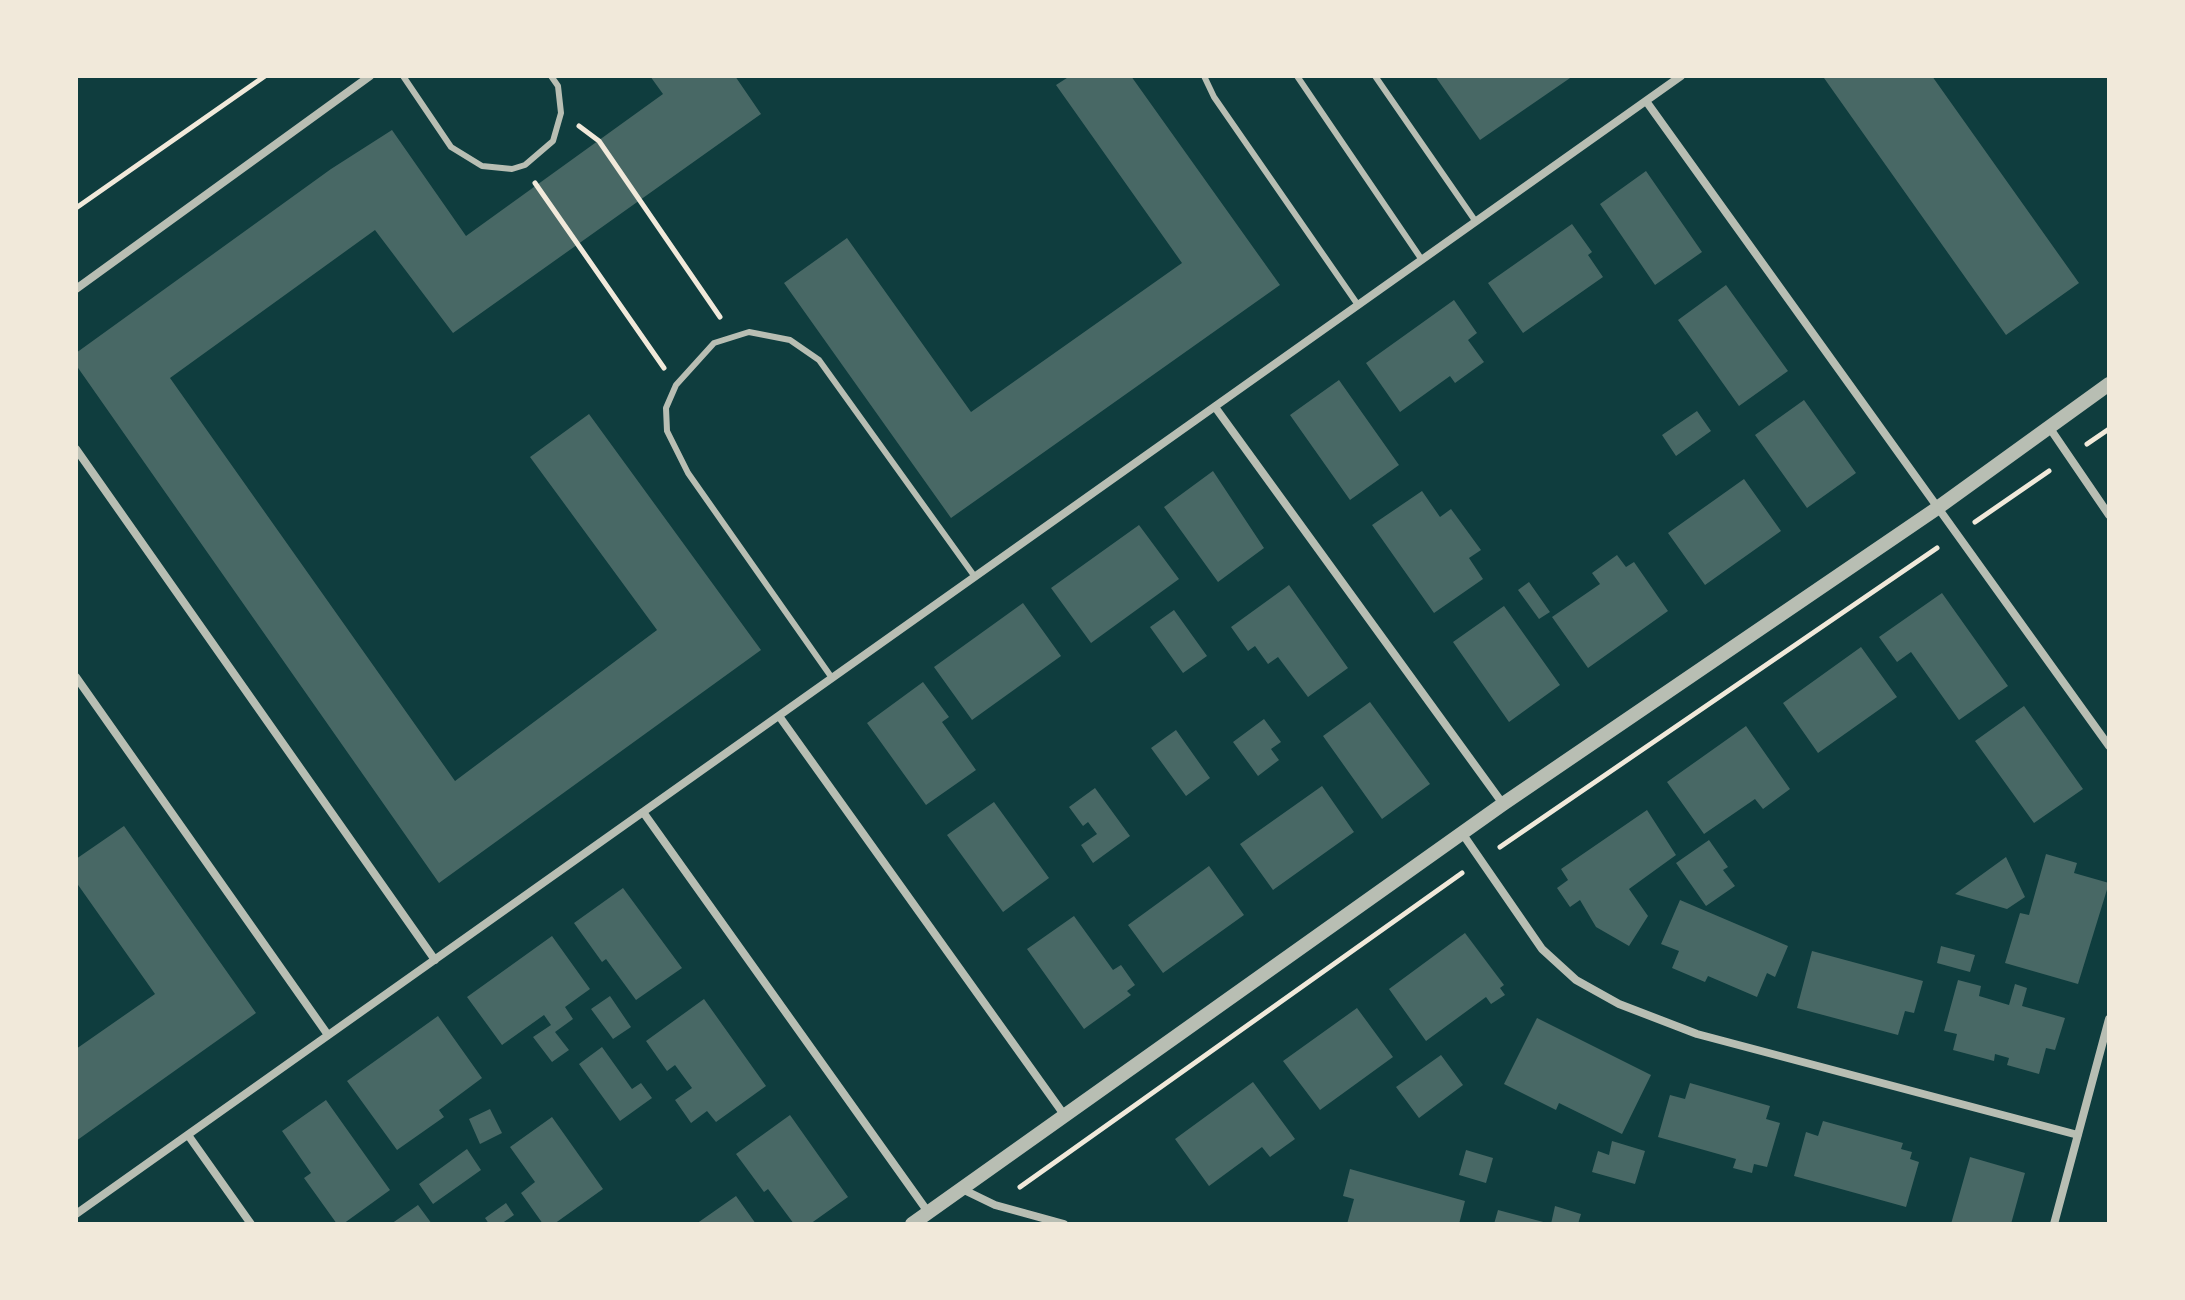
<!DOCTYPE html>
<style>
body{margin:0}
#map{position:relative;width:2185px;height:1300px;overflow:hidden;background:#0f3d3e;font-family:"DM Sans",sans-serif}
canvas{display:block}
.frame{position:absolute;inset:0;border:78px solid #f1e9da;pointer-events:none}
</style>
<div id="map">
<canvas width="2185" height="1300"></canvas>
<div class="frame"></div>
</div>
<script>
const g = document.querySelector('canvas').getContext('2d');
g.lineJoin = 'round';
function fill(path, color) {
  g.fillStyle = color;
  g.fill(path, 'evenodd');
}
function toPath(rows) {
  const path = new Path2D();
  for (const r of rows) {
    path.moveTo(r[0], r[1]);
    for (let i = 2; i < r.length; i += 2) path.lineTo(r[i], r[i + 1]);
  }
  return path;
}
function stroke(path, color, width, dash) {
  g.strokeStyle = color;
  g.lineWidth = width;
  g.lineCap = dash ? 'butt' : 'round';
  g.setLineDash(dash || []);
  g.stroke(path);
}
fill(toPath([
 [650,76,735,76,761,114,453,333,375,230,170,378,455,781,657,630,530,457,589,414,761,650,439,883,76,365,76,353,331,169,392,130,466,236,663,94],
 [1070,76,1131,76,1280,285,951,518,784,283,847,238,971,412,1182,263,1056,85],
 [1435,76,1573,76,1480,140],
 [1826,76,1932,76,2079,283,2006,335,1824,78],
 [1646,171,1702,252,1655,285,1600,204],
 [1572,224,1592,252,1588,255,1603,277,1523,333,1488,283],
 [1726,285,1788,371,1739,406,1678,320],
 [1454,300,1477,333,1468,340,1484,362,1455,383,1450,376,1400,412,1366,363],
 [1339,380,1399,465,1350,500,1290,415],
 [1804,400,1856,473,1807,508,1755,435],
 [1697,411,1711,431,1676,456,1662,435],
 [1213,471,1264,548,1218,582,1164,507],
 [1744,479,1781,531,1705,585,1668,533],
 [1422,491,1440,517,1451,509,1481,550,1469,558,1483,579,1434,613,1372,525],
 [1139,525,1179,579,1091,643,1051,588],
 [1617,555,1626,567,1634,562,1668,611,1588,668,1552,617,1600,584,1592,573],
 [1529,582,1550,612,1539,619,1518,590],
 [1289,585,1348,668,1308,697,1278,657,1268,664,1255,646,1248,651,1231,627],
 [1942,593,2008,686,1959,720,1911,652,1897,662,1879,637],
 [1023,603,1061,656,972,720,934,667],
 [1504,606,1560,685,1509,722,1453,642],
 [1174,610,1207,656,1183,673,1150,627],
 [1861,647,1897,697,1818,753,1783,703],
 [923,682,949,717,942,722,976,770,926,805,867,723],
 [1370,702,1430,784,1382,819,1323,736],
 [2024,706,2083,789,2034,823,1975,741],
 [1264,719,1281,742,1271,749,1279,760,1258,776,1233,742],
 [1746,726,1790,789,1763,809,1755,799,1704,834,1667,782],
 [1176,730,1210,778,1186,796,1151,748],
 [1322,786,1354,832,1273,890,1240,844],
 [1095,788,1130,836,1093,863,1081,845,1097,834,1088,822,1083,826,1069,807],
 [994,802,1049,878,1003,912,947,835],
 [1647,810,1676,855,1629,889,1648,916,1629,946,1596,927,1580,900,1570,907,1557,888,1568,880,1561,869],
 [124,826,256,1013,76,1141,76,1049,155,994,76,882,76,859],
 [1709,840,1728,867,1723,870,1735,886,1706,906,1676,863],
 [2046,854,2077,863,2074,873,2109,883,2078,984,2005,963,2020,913,2029,915],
 [2006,857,2025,897,2007,909,1955,894],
 [1209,866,1244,915,1163,973,1128,925],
 [623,888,682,968,636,1000,606,959,602,962,574,923],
 [1680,900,1788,946,1775,977,1767,973,1757,997,1708,976,1705,982,1672,968,1679,951,1661,944],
 [1074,916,1113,970,1121,965,1135,985,1127,991,1131,995,1084,1029,1027,949],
 [1465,933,1504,985,1500,988,1505,995,1491,1004,1486,997,1426,1041,1389,989],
 [552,936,590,989,565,1007,573,1019,555,1032,569,1050,552,1062,533,1037,551,1025,544,1015,502,1045,467,997],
 [1941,946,1975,955,1970,972,1937,963],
 [1812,951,1923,981,1914,1013,1905,1011,1898,1035,1797,1008],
 [1958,980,1981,986,1979,996,2009,1005,2015,984,2027,988,2022,1006,2065,1018,2055,1050,2046,1048,2039,1074,2007,1065,2009,1058,1995,1054,1994,1061,1953,1050,1957,1034,1944,1031],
 [610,996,631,1027,613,1039,591,1009],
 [704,999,766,1086,716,1122,707,1111,691,1123,675,1100,692,1088,675,1065,667,1071,646,1041],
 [1357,1008,1393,1057,1320,1110,1283,1061],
 [438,1016,482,1078,439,1110,444,1117,397,1150,347,1081],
 [1537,1018,1651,1075,1622,1134,1559,1103,1556,1110,1504,1084],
 [602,1047,632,1089,641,1083,652,1098,620,1121,579,1064],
 [1441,1055,1463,1085,1419,1118,1396,1087],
 [1253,1082,1295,1139,1270,1157,1262,1147,1209,1186,1175,1139],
 [1690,1083,1770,1106,1766,1119,1780,1123,1767,1167,1754,1164,1752,1173,1733,1168,1736,1159,1658,1137,1670,1095,1685,1099],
 [326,1100,390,1190,343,1224,337,1224,304,1178,311,1173,282,1131],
 [490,1109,502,1133,480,1144,469,1119],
 [790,1115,848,1197,810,1224,794,1224,768,1189,764,1192,736,1154],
 [552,1117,603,1189,554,1224,543,1224,521,1193,535,1182,510,1147],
 [1823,1121,1903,1143,1901,1149,1912,1152,1910,1159,1919,1162,1906,1207,1794,1176,1806,1132,1818,1136],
 [1612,1141,1645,1151,1635,1184,1592,1172,1598,1151,1609,1155],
 [467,1149,481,1170,433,1204,419,1184],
 [1466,1150,1493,1158,1486,1183,1459,1175],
 [1970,1157,2025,1173,2011,1224,1951,1224],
 [1350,1169,1465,1201,1459,1224,1347,1224,1354,1199,1343,1196],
 [736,1196,756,1224,696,1224],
 [506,1203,514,1215,501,1224,489,1224,485,1218],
 [418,1205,432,1224,391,1224],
 [1555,1206,1581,1214,1578,1224,1551,1224],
 [1498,1210,1547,1223,1547,1224,1494,1224]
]), '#486865');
stroke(toPath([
 [579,126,599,141,720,317],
 [535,183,664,368],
 [76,208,265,76],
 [2087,444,2109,429],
 [1975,522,2049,471],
 [1500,847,1937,548],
 [1020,1187,1462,873]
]), '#f1e9da', 5);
stroke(toPath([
 [403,76,451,147,482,166,512,169,525,165,553,141,561,113,558,86,551,76],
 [1204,76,1214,97,1358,305],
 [1297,76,1422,260],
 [1375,76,1476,222],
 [832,678,688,473,667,431,666,408,676,385,714,343,749,332,790,340,819,360,975,577]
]), '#b8beb3', 6);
stroke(toPath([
 [1646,101,2109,746],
 [76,289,370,76],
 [1215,407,1503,804],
 [2049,427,2109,515],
 [76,449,435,960],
 [76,677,328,1035],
 [779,716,1065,1116],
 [643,812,928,1212],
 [1462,833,1542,949,1576,980,1619,1004,1697,1034,2078,1135],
 [188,1135,251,1224],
 [962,1189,995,1205,1064,1224],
 [76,1214,1681,76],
 [2054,1224,2109,1019]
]), '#b8beb3', 8);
stroke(toPath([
 [912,1224,1503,804,1936,509,2109,384]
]), '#b8beb3', 14);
</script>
